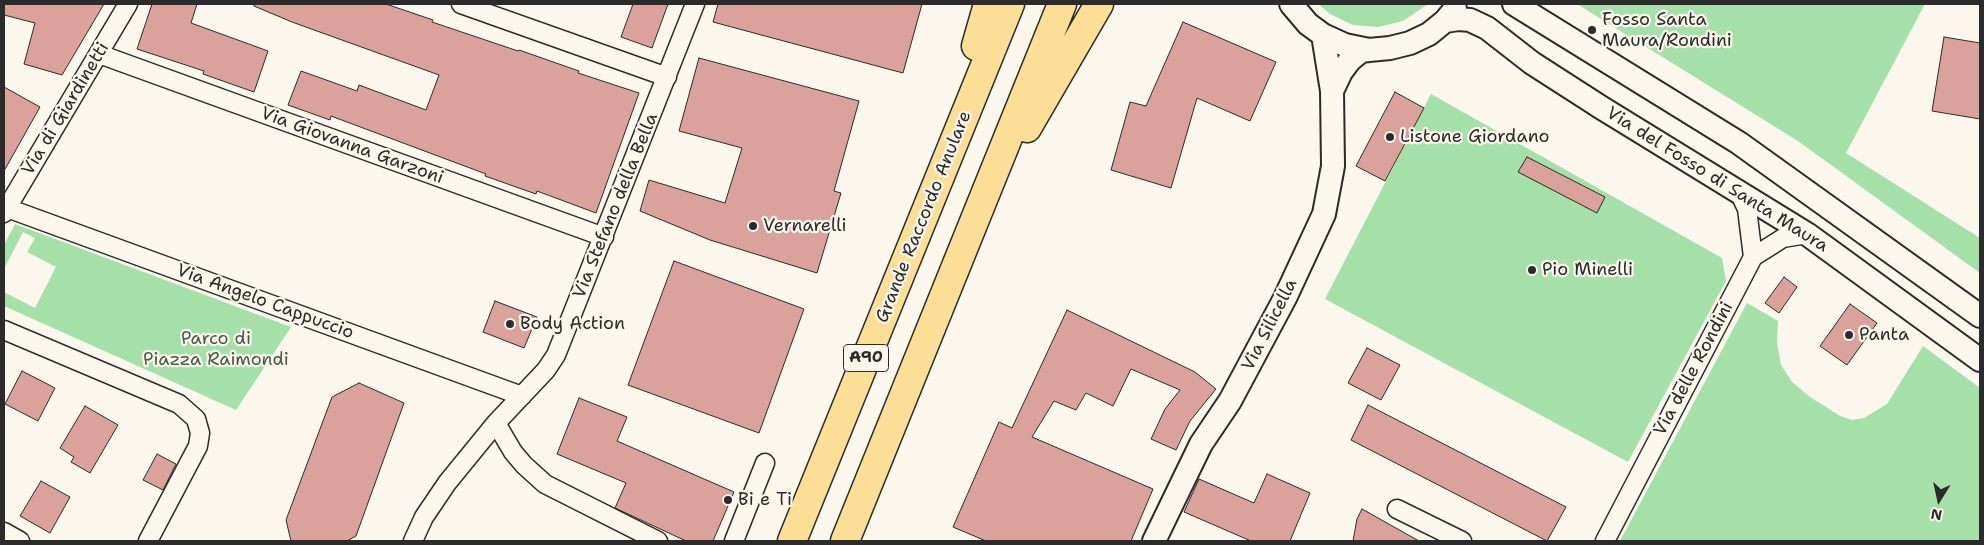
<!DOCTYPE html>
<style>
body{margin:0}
#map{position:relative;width:1984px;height:545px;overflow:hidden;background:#fbf7ec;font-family:"Shantell Sans",sans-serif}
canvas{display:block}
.frame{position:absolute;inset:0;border:5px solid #2b2b2b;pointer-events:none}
.north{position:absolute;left:1914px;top:475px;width:50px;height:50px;-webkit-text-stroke:4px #fbf7ec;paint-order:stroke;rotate:190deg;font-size:14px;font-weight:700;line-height:20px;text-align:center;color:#2b2b2b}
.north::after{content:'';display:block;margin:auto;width:18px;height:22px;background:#2b2b2b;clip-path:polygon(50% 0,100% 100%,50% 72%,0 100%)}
</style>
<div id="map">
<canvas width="1984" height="545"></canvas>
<div class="frame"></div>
<div class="north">N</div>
</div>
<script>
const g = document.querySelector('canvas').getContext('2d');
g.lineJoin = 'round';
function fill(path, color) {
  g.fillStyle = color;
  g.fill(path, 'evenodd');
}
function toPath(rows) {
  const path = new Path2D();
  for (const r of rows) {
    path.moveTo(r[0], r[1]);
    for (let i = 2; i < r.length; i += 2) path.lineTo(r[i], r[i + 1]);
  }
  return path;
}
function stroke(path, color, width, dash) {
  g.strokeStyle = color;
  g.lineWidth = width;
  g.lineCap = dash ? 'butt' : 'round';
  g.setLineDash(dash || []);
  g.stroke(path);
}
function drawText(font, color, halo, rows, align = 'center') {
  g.font = font + ' "Shantell Sans",sans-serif';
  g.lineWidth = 4.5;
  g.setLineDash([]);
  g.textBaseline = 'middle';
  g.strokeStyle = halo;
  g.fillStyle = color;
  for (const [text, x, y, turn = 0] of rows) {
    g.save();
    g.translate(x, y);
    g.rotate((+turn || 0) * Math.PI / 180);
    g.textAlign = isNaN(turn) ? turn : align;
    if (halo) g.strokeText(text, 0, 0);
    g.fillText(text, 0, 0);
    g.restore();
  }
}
fill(toPath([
 [1318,4,1428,4,1403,21,1378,27,1353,25,1330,14],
 [1577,4,1925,4,1846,153,1980,238,1980,273,1798,141],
 [1431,94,1722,258,1726,281,1628,462,1325,299],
 [15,224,291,327,236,410,4,306,4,292,35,308,56,267,27,252,35,238,23,232,4,269,4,245],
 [1747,303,1778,321,1777,343,1781,365,1792,382,1810,397,1840,416,1852,420,1864,418,1887,404,1923,346,1980,388,1980,541,1620,541]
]), '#a4e0a7');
const building = toPath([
 [4,4,104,4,62,75,24,64,35,23,4,15,4,4],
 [152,4,197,4,191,23,268,51,254,92,203,74,204,71,137,49,152,4],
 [254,4,386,4,433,20,432,22,518,51,519,50,579,71,578,73,639,93,596,213,537,191,536,194,485,176,486,174,331,116,330,120,288,105,301,71,357,91,359,85,426,110,439,75,292,22,254,6,254,4],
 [633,4,668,4,652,48,621,37,633,4],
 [718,4,922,4,903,73,713,22,718,4],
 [1183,22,1276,62,1250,121,1197,98,1171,188,1111,170,1130,102,1146,106,1183,22],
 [1944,37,1980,43,1980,119,1932,111,1944,37],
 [699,58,859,101,834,191,841,193,817,273,710,240,640,211,649,180,725,203,742,148,679,131,699,58],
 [4,87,40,107,4,171,4,87],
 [1395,92,1424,108,1385,181,1356,166,1395,92],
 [1527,157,1605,197,1597,213,1518,172,1527,157],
 [674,261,804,309,759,433,628,385,674,261],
 [1784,277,1797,287,1779,313,1765,303,1784,277],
 [495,301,537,317,524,348,483,332,495,301],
 [1850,304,1877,323,1847,365,1820,346,1850,304],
 [1067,310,1195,372,1216,389,1190,421,1176,450,1151,439,1165,409,1180,390,1131,369,1113,406,1086,393,1076,410,1054,401,1032,437,1153,489,1131,541,986,541,953,527,999,422,1012,428,1067,310],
 [1367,348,1400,365,1381,400,1348,383,1367,348],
 [22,371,55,388,38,421,5,404,22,371],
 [359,383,404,403,356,536,347,541,291,541,286,520,332,397,359,383],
 [579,398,627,417,617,441,734,492,713,541,686,541,615,508,626,483,557,454,579,398],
 [1368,405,1566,507,1547,541,1351,440,1368,405],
 [85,406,118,425,90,473,71,462,74,457,60,448,85,406],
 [157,454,176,464,163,490,143,480,157,454],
 [1267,474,1310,493,1290,541,1251,541,1184,512,1199,479,1254,503,1267,474],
 [41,481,70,497,50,533,20,516,41,481],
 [1362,509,1419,541,1353,541,1357,519,1362,509]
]);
fill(building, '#dba19b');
stroke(building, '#2b2b2b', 1);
const minor = toPath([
 [461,4,667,77],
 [99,54,604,237],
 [7,208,522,396],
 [4,213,128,4],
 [1753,257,1783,238,1807,234],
 [4,330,179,404,196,419,200,433,198,446,148,541],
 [496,423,513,452,524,465,545,484,658,541],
 [1397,509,1462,541],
 [4,532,20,541],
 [413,541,424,517,447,483,496,423,546,370,556,355,695,4],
 [734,541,765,463],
 [1605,541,1753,257,1747,209,1739,192]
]);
const tertiary = toPath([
 [1291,4,1308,24,1323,35,1345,45,1369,50,1390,48,1410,43,1429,34,1445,21,1455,9],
 [1514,4,1739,143,1980,316],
 [1445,21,1459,19,1470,20,1487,28,1532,63,1602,108,1807,234,1980,360],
 [1332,91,1341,72,1350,60,1361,51,1369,50],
 [1154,541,1201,444,1230,401,1285,298,1324,214,1333,166,1332,91,1323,35]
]);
const motorway = toPath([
 [976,46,988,4],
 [1027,128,1099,4],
 [792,541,1010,4],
 [845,541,1062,4]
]);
stroke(minor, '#2b2b2b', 21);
stroke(tertiary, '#2b2b2b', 26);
stroke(motorway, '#2b2b2b', 31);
stroke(minor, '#fbf7ec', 18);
stroke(tertiary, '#fbf7ec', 22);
stroke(motorway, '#fdde96', 28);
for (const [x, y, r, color] of [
 [1592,30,5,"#2b2b2b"],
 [1390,137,5,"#2b2b2b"],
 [753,226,5,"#2b2b2b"],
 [1532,270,5,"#2b2b2b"],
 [510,324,5,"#2b2b2b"],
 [1849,335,5,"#2b2b2b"],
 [728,500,5,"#2b2b2b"]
]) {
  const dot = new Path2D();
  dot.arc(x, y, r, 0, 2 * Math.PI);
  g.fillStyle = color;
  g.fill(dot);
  stroke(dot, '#fbf7ec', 2);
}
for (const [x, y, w] of [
 [866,358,45]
]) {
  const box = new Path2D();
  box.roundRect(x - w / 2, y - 13.5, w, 27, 4);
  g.fillStyle = '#fbf7ec';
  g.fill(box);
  stroke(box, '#2b2b2b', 1);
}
drawText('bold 16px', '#2b2b2b', null, [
 ["A90",866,358]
]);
drawText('18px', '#2b2b2b', '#fbf7ec', [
 ["Fosso Santa",1602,20],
 ["Maura/Rondini",1602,41],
 ["Listone Giordano",1400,137],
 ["Vernarelli",763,226],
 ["Pio Minelli",1542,270],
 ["Body Action",520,324],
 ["Panta",1859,335],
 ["Bi e Ti",738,500]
], 'left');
drawText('18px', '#2b2b2b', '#fbf7ec', [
 ["Via di Giardinetti",66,109,-59],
 ["Via Giovanna Garzoni",352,146,20],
 ["Via del Fosso di Santa Maura",1717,180,32],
 ["Via Stefano della Bella",616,206,-68],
 ["Grande Raccordo Anulare",924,217,-68],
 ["Via Angelo Cappuccio",265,302,20],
 ["Via Silicella",1270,325,-63],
 ["Via delle Rondini",1694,369,-62]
]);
drawText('18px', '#49584a', '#fbf7ec', [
 ["Parco di",216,339],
 ["Piazza Raimondi",216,360]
]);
</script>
